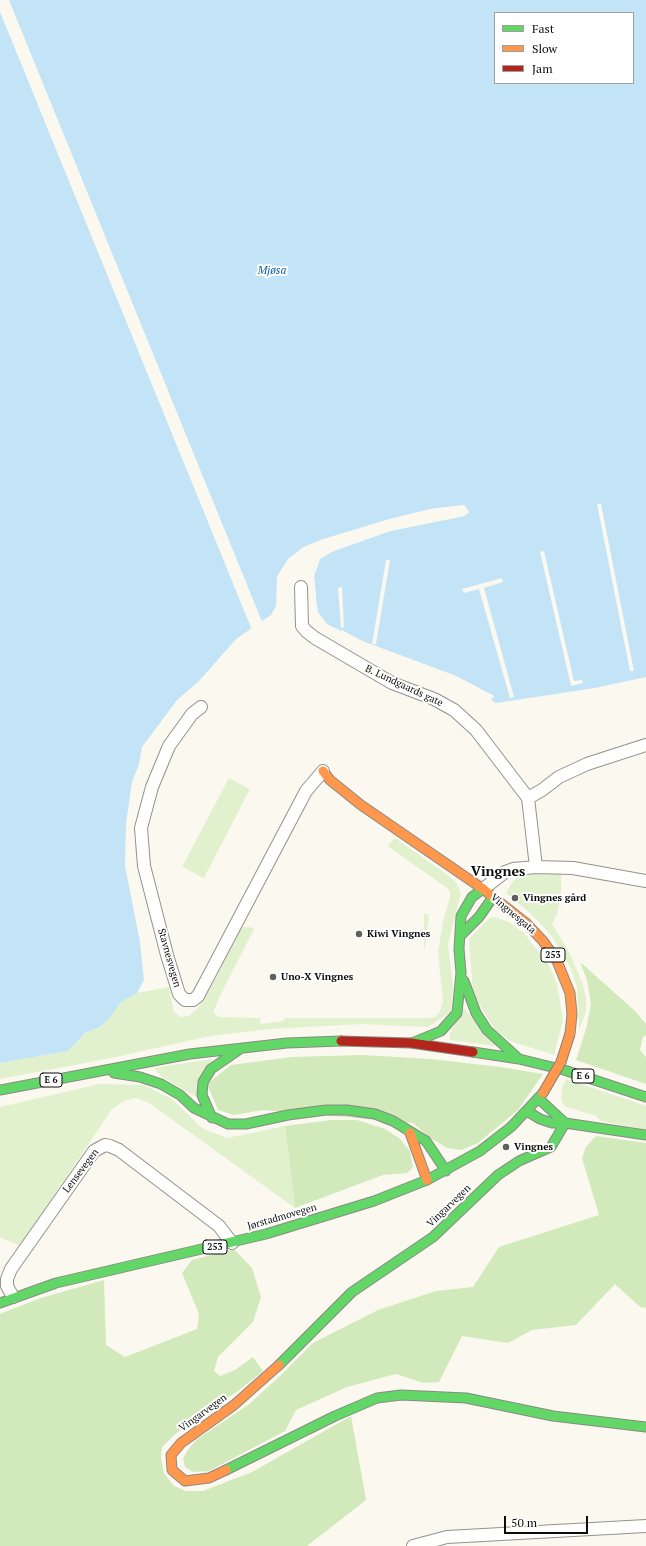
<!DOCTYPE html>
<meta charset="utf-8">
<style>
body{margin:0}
#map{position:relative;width:646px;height:1546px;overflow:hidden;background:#faf8ef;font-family:"PT Serif",serif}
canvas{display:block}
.legend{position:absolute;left:494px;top:12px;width:140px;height:72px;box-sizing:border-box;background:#fff;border:1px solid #9e9e9e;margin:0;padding:5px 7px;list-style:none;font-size:12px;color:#0c0c0c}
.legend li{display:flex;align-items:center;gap:8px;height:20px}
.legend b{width:20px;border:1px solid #9e9e9e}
.scale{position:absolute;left:504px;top:1516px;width:84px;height:18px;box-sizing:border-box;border:2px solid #0c0c0c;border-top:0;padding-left:5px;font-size:12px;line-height:14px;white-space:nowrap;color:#0c0c0c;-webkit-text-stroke:3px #fff;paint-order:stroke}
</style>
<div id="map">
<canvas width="646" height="1546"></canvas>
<ul class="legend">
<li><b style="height:5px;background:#63d668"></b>Fast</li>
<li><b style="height:5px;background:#ff974d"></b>Slow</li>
<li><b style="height:5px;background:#b3261e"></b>Jam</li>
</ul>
<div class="scale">50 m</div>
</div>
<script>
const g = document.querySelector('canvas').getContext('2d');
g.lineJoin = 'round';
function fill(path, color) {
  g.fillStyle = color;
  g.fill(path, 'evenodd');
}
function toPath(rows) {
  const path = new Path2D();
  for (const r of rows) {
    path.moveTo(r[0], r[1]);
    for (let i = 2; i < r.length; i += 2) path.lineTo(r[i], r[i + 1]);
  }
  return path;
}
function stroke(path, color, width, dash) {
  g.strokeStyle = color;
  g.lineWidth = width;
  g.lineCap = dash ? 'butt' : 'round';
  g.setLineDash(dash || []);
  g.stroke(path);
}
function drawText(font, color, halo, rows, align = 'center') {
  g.font = font + ' "PT Serif",serif';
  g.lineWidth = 4;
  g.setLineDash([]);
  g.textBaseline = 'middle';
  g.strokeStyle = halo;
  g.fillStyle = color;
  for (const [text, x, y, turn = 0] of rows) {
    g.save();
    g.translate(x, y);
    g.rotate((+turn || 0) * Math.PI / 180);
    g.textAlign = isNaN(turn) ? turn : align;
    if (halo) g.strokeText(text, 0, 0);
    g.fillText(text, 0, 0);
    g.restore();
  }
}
fill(toPath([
 [229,778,250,789,204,878,182,867],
 [395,838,449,876,456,882,461,893,448,944,453,986,451,1012,428,1027,361,1024,270,1029,210,1036,111,1058,0,1079,0,1063,68,1051,85,1033,100,1027,109,1019,121,1002,137,993,169,987,174,1012,180,1017,189,1016,198,1008,211,987,242,927,249,927,254,929,219,998,214,1010,214,1013,219,1017,261,1018,260,1024,283,1021,285,1018,427,1018,435,1017,439,1013,443,1002,438,952,443,922,450,897,450,892,447,888,389,847,388,845],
 [536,871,561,873,561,894,557,914,552,924,570,954,583,985,586,998,586,1012,579,1030,577,987,571,969,551,935,530,913,506,893,513,881,520,876],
 [424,913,429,915,425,948,424,948],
 [494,917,509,922,524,933,550,967,557,984,563,1020,554,1055,510,1041,496,1031,473,994,469,939,489,918],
 [464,1008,496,1046,450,1040,450,1033],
 [212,1059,196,1097,162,1077,154,1068],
 [566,1079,646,1106,646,1130,601,1121,596,1116,564,1106,561,1100,562,1088],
 [99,1084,144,1085,172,1099,203,1129,227,1138,285,1126,295,1208,149,1103,136,1098,124,1101,112,1109,20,1246,0,1237,0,1107]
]), '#e2f1cd');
fill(toPath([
 [580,962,635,1011,646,1024,646,1035,643,1037,640,1050,646,1057,646,1084,576,1060,586,1029,591,1004,587,980],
 [362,1055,431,1059,500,1067,543,1074,518,1110,478,1143,461,1150,447,1148,429,1137,413,1123,263,1110,234,1115,218,1110,207,1084,231,1065,292,1057],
 [332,1120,357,1120,385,1129,399,1138,410,1151,413,1167,407,1173,383,1175,295,1208,285,1126],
 [596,1136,646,1143,646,1308,640,1307,615,1284,576,1325,532,1330,508,1343,462,1336,439,1382,424,1383,396,1374,347,1387,296,1410,285,1431,209,1471,193,1472,185,1467,183,1459,187,1451,196,1440,248,1405,280,1376,313,1343,378,1310,436,1291,473,1287,499,1247,599,1215,582,1158,586,1147],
 [234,1249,252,1268,261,1297,253,1322,218,1357,214,1371,220,1376,235,1370,253,1357,263,1371,238,1391,186,1425,172,1437,162,1447,161,1459,164,1473,174,1486,186,1491,203,1491,252,1472,351,1416,366,1500,307,1546,0,1546,0,1314,41,1298,104,1280,106,1345,125,1357,197,1329,199,1314,182,1273,192,1260]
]), '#d2eabb');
fill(toPath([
 [0,0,646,0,646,677,595,688,496,703,491,700,494,696,456,676,362,641,327,624,318,612,316,599,314,576,320,559,335,550,390,531,464,516,469,512,464,505,431,509,390,519,324,539,304,547,288,559,277,577,276,606,271,615,236,639,199,681,177,700,142,747,139,764,132,782,126,823,125,866,140,942,144,980,137,993,121,1002,109,1019,100,1027,85,1033,68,1051,0,1063],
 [495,13,633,13,633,83,495,83]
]), '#c3e4f7');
fill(toPath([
 [0,0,9,0,263,624,252,630,0,12],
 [597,504,601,504,634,671,630,671],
 [464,505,469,512,464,516,390,531,326,554,320,559,314,576,316,597,314,597,312,575,318,558,325,553,334,548,390,529,464,514,467,512,463,507,390,521,325,540,305,548,290,560,279,578,279,592,277,590,277,577,288,559,304,547,324,539,390,519,431,509],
 [544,551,574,681,582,680,583,683,571,686,540,552],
 [386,560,390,560,376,644,372,644],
 [502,578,503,582,484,588,514,697,510,698,479,589,464,593,462,589],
 [342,587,344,627,341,628,338,588],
 [342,630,362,641,456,676,494,696,489,702,491,697,455,678,361,643,341,632]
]), '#faf8ef');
const street = toPath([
 [301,587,302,626,306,631,315,638,392,683,434,699,454,710,476,730,528,798,542,790,559,777,587,764,646,745],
 [201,707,192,714,169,746,152,787,141,828,144,866,167,955,179,994,185,1000,193,1000,198,996,306,791,323,771],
 [528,798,536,867],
 [483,889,505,872,513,869,536,867,573,868,646,881],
 [13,1297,7,1286,7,1279,11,1269,94,1151,105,1145,110,1146,119,1150,219,1226,232,1243],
 [413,1546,447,1537,646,1526]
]);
const fast = toPath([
 [460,936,479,917,493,897],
 [464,981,476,1013,487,1030,519,1059],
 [412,1043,441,1031,457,1013,461,973,459,949,461,916,472,897,483,889],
 [473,1052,519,1059,564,1070,646,1097],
 [114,1073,140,1077,161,1084,180,1095,194,1108,228,1124,246,1124,288,1115,326,1110,347,1110,375,1114,393,1121,426,1141,446,1171],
 [0,1090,190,1054,287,1043,341,1041],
 [538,1098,565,1123],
 [527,1111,540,1119,552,1123,565,1123,646,1135],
 [212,1118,202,1095,203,1082,211,1069,240,1049],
 [0,1303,56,1283,266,1234,374,1201,427,1180,480,1151,511,1127,543,1093],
 [279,1365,352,1292,433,1237,498,1175,519,1161,551,1147,565,1123],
 [226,1470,335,1416,377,1398,401,1395,466,1398,553,1416,646,1427]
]);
const slow = toPath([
 [323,771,330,780,361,805,483,889],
 [483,889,526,923,543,941,557,961,570,993,572,1014,570,1034],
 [410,1133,427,1180],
 [226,1470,209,1478,185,1481,172,1470,171,1455,181,1443,234,1405,279,1365]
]);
const jam = toPath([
 [341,1041,411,1043,473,1052]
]);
stroke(street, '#93928e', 14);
stroke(fast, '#8a8985', 11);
stroke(slow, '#8a8985', 11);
stroke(jam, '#8a8985', 11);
stroke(street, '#fefefd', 12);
stroke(fast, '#63d668', 9);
stroke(slow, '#ff974d', 9);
stroke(jam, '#b3261e', 9);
const slowBridge = toPath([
 [543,1093,561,1062,570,1034]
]);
stroke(slowBridge, '#80807c', 11, []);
stroke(slowBridge, '#ff974d', 9);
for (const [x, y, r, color] of [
 [515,898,4,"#5f5f5b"],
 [359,934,4,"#5f5f5b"],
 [273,977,4,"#5f5f5b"],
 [506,1147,4,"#5f5f5b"]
]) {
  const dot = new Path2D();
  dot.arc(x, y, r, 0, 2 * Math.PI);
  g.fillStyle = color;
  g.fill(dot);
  stroke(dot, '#fff', 1.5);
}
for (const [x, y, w] of [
 [553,955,24],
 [583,1076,22],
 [51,1080,22],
 [215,1247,24]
]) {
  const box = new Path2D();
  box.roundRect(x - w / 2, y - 7, w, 14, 3);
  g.fillStyle = '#fff';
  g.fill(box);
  stroke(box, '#0c0c0c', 1);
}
drawText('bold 9px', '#0c0c0c', null, [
 ["253",553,955],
 ["E 6",583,1076],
 ["E 6",51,1080],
 ["253",215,1247]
]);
drawText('10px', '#0c0c0c', '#fff', [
 ["B. Lundgaards gate",404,686,25],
 ["Vingnesgata",513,914,40],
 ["Stavnesvegen",169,958,74],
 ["Lensevegen",81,1171,-53],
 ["Vingarvegen",449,1206,-44],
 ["Jørstadmovegen",282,1217,-16],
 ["Vingarvegen",203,1413,-36]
]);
drawText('bold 10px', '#0c0c0c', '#fff', [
 ["Vingnes gård",523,898],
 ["Kiwi Vingnes",367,934],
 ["Uno-X Vingnes",281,977],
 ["Vingnes",514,1147]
], 'left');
drawText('italic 11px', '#0d5fa6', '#fff', [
 ["Mjøsa",272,271]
]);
drawText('bold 14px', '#0c0c0c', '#fff', [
 ["Vingnes",498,872]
]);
</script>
